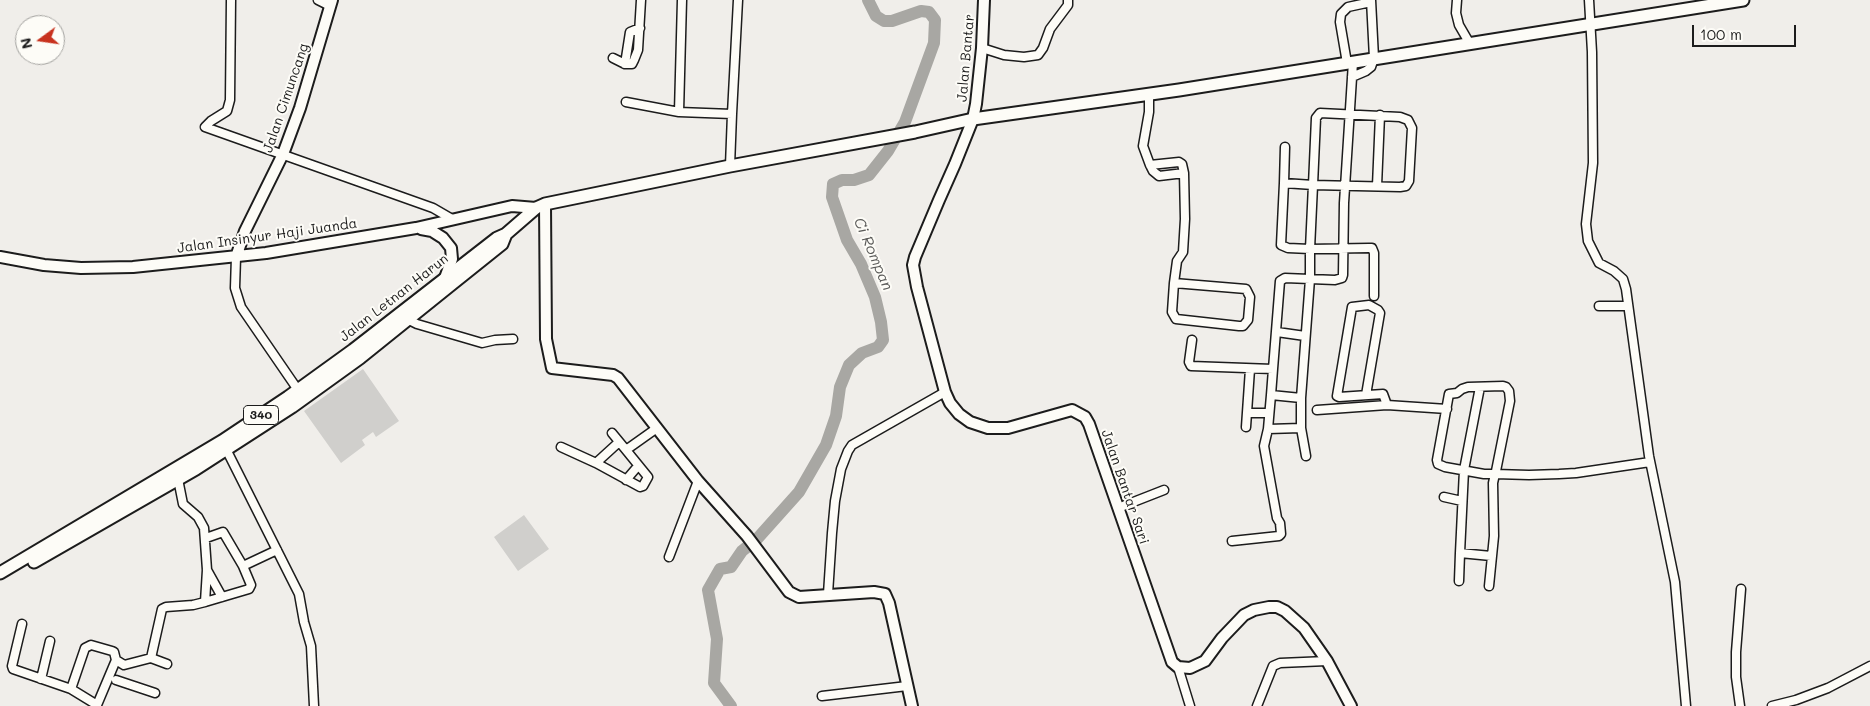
<!DOCTYPE html>
<style>
body{margin:0}
#map{position:relative;width:1870px;height:706px;overflow:hidden;background:#f0eeea;font-family:Mali,sans-serif}
canvas{display:block}
.north{position:absolute;left:15px;top:15px;width:50px;height:50px;box-sizing:border-box;background:#fdfcf7;border:1px solid #a3a29f;border-radius:50%;rotate:256deg;font-size:14px;font-weight:700;line-height:20px;text-align:center;color:#1c1c1c}
.north::after{content:'';display:block;margin:auto;width:18px;height:22px;background:#c8321e;clip-path:polygon(50% 0,100% 100%,50% 72%,0 100%)}
.scale{position:absolute;left:1692px;top:25px;width:104px;height:22px;box-sizing:border-box;border:2px solid #1c1c1c;border-top:0;padding-left:6px;font-size:15px;line-height:18px;white-space:nowrap;color:#1c1c1c;-webkit-text-stroke:4px #fdfcf7;paint-order:stroke}
</style>
<div id="map">
<canvas width="1870" height="706"></canvas>
<div class="north">N</div>
<div class="scale">100 m</div>
</div>
<script>
const g = document.querySelector('canvas').getContext('2d');
g.lineJoin = 'round';
function fill(path, color) {
  g.fillStyle = color;
  g.fill(path, 'evenodd');
}
function toPath(rows) {
  const path = new Path2D();
  for (const r of rows) {
    path.moveTo(r[0], r[1]);
    for (let i = 2; i < r.length; i += 2) path.lineTo(r[i], r[i + 1]);
  }
  return path;
}
function stroke(path, color, width, dash) {
  g.strokeStyle = color;
  g.lineWidth = width;
  g.lineCap = dash ? 'butt' : 'round';
  g.setLineDash(dash || []);
  g.stroke(path);
}
function drawText(font, color, halo, rows, align = 'center') {
  g.font = font + ' Mali,sans-serif';
  g.lineWidth = 4;
  g.setLineDash([]);
  g.textBaseline = 'middle';
  g.strokeStyle = halo;
  g.fillStyle = color;
  for (const [text, x, y, turn = 0] of rows) {
    g.save();
    g.translate(x, y);
    g.rotate((+turn || 0) * Math.PI / 180);
    g.textAlign = isNaN(turn) ? turn : align;
    if (halo) g.strokeText(text, 0, 0);
    g.fillText(text, 0, 0);
    g.restore();
  }
}
fill(toPath([
 [363,369,399,421,376,437,373,432,362,440,365,445,341,463,304,411],
 [524,515,549,549,518,571,494,537]
]), '#d0cfcc');
stroke(toPath([
 [731,706,714,683,717,639,708,590,720,569,731,567,742,551,757,539,799,492,826,445,836,416,840,387,849,365,862,353,878,347,883,340,881,322,875,297,861,264,847,240,832,197,833,184,842,180,854,180,869,175,888,151,905,122,934,43,935,20,929,12,921,11,892,21,884,21,876,16,868,0]
]), '#a8a7a3', 12);
const street = toPath([
 [231,0,230,100,227,111,211,121,205,127,433,208,452,219],
 [318,0,330,6],
 [1457,0,1456,13,1459,25,1470,44],
 [1589,0,1592,52,1593,163,1586,224,1588,241,1599,263,1614,271,1623,279,1626,289,1649,456,1675,582,1686,706],
 [982,48,1004,55,1024,57,1038,55,1043,48,1050,29,1068,5,1068,0],
 [613,58,625,64,632,64,634,60,638,50,641,0],
 [1347,63,1340,22,1341,14,1348,7,1371,2],
 [625,64,630,32,640,28],
 [1352,77,1366,71,1371,67,1374,58,1371,0],
 [1149,94,1149,112,1143,146,1150,165,1153,171,1159,176,1184,173,1185,219,1183,252,1177,261,1174,283,1246,289,1250,297,1248,320,1243,326,1239,326,1176,319,1172,312,1174,283],
 [626,102,679,112,732,114,738,0],
 [679,112,682,0],
 [1150,165,1179,162,1182,164,1184,173],
 [730,166,732,114],
 [1284,183,1285,147],
 [1377,186,1380,115],
 [236,257,235,288,241,307,298,390],
 [1599,306,1627,306],
 [409,320,417,324,482,343,495,340,513,339],
 [1277,332,1305,336],
 [1192,340,1189,362,1191,366,1273,369,1280,281,1285,278,1335,280,1342,278,1343,275,1344,203,1353,62],
 [1273,369,1271,395,1301,398],
 [1480,387,1464,470,1460,553,1491,556],
 [1366,395,1380,313,1378,310,1369,305,1352,307,1337,396,1339,397,1383,394,1387,405,1447,409],
 [1317,410,1387,405],
 [1247,413,1269,413],
 [1246,427,1250,369],
 [1301,428,1306,456],
 [1268,429,1301,428,1301,398,1310,279,1310,249,1313,185,1400,187,1406,186,1409,181,1412,128,1408,120,1400,117,1320,113,1316,118,1313,185,1284,183,1281,245,1288,248,1310,249,1369,248,1372,248,1374,253,1374,296],
 [612,433,626,450,657,428],
 [224,445,299,594,304,622,311,646,314,706],
 [561,447,596,463,619,442],
 [596,463,640,487,643,486,648,477,626,450],
 [626,480,638,466],
 [1444,497,1462,501],
 [1118,508,1164,490],
 [206,538,223,532,243,566],
 [1232,541,1279,536,1281,534,1280,523,1277,518,1264,446,1268,429,1271,395],
 [669,557,698,481],
 [207,570,222,597],
 [1459,581,1460,553],
 [1489,586,1494,536,1493,483,1495,474,1496,471,1510,401,1509,391,1506,387,1503,386,1468,387,1462,389,1457,393,1449,394,1437,460,1438,464,1445,467,1484,474,1495,474,1529,475,1559,474,1576,473,1650,462],
 [828,594,832,533,835,501,841,469,848,451,852,445,945,392],
 [205,602,249,589,251,585,243,566,277,550],
 [22,624,12,666,13,669,71,689,97,705,116,660,124,665,151,658,162,609,166,607,193,605,205,602,207,570,204,528,198,517,183,504,178,479],
 [151,658,167,664],
 [1178,667,1190,706],
 [41,679,50,641],
 [116,680,155,693],
 [71,689,85,648,91,645,112,651,114,652,116,660],
 [822,696,907,686],
 [1257,706,1273,666,1280,663,1327,661],
 [1740,706,1736,677,1736,652,1741,589],
 [1772,706,1796,700,1828,688,1870,666]
]);
const secondary = toPath([
 [984,0,982,48,976,104,973,119,955,164,939,200,915,257,913,265,917,287,945,392,950,403,959,414,970,422,988,428,1008,428,1072,410,1085,417,1089,424,1172,662,1178,667,1190,668,1205,661,1222,638,1244,615,1254,610,1269,607,1277,607,1285,611,1304,628,1327,661,1351,706],
 [545,204,546,339,552,368,613,375,618,378,698,481,747,536,789,592,799,597,874,592,885,594,889,603,912,706],
 [421,229,432,231,443,238,451,248,452,259,445,278],
 [0,257,44,265,81,268,133,267,266,253,416,228,512,206,536,208],
 [236,257,245,231,283,154,300,108,332,0]
]);
const primary = toPath([
 [34,562,196,469,292,407,360,358,452,284,502,244,506,234],
 [0,573,222,441,288,397,353,350,497,238,506,234,536,208,545,204,730,166,915,132,973,119,1179,90,1743,0]
]);
stroke(street, '#1c1c1c', 11);
stroke(secondary, '#1c1c1c', 14);
stroke(primary, '#1c1c1c', 15);
stroke(street, '#fdfcf7', 8);
stroke(secondary, '#fdfcf7', 10);
stroke(primary, '#fdfcf7', 11);
for (const [x, y, w] of [
 [261,415,35]
]) {
  const box = new Path2D();
  box.roundRect(x - w / 2, y - 9.5, w, 19, 4);
  g.fillStyle = '#fdfcf7';
  g.fill(box);
  stroke(box, '#1c1c1c', 1);
}
drawText('bold 12px', '#1c1c1c', null, [
 ["340",261,415]
]);
drawText('14px', '#1c1c1c', '#fdfcf7', [
 ["Jalan Bantar",966,58,-85],
 ["Jalan Cimuncang",286,98,-71],
 ["Jalan Insinyur Haji Juanda",267,236,-8],
 ["Jalan Letnan Harun",394,298,-38],
 ["Jalan Bantar Sari",1125,487,71]
]);
drawText('italic 15px', '#5b5b59', '#fdfcf7', [
 ["Ci Rompan",873,254,67]
]);
</script>
